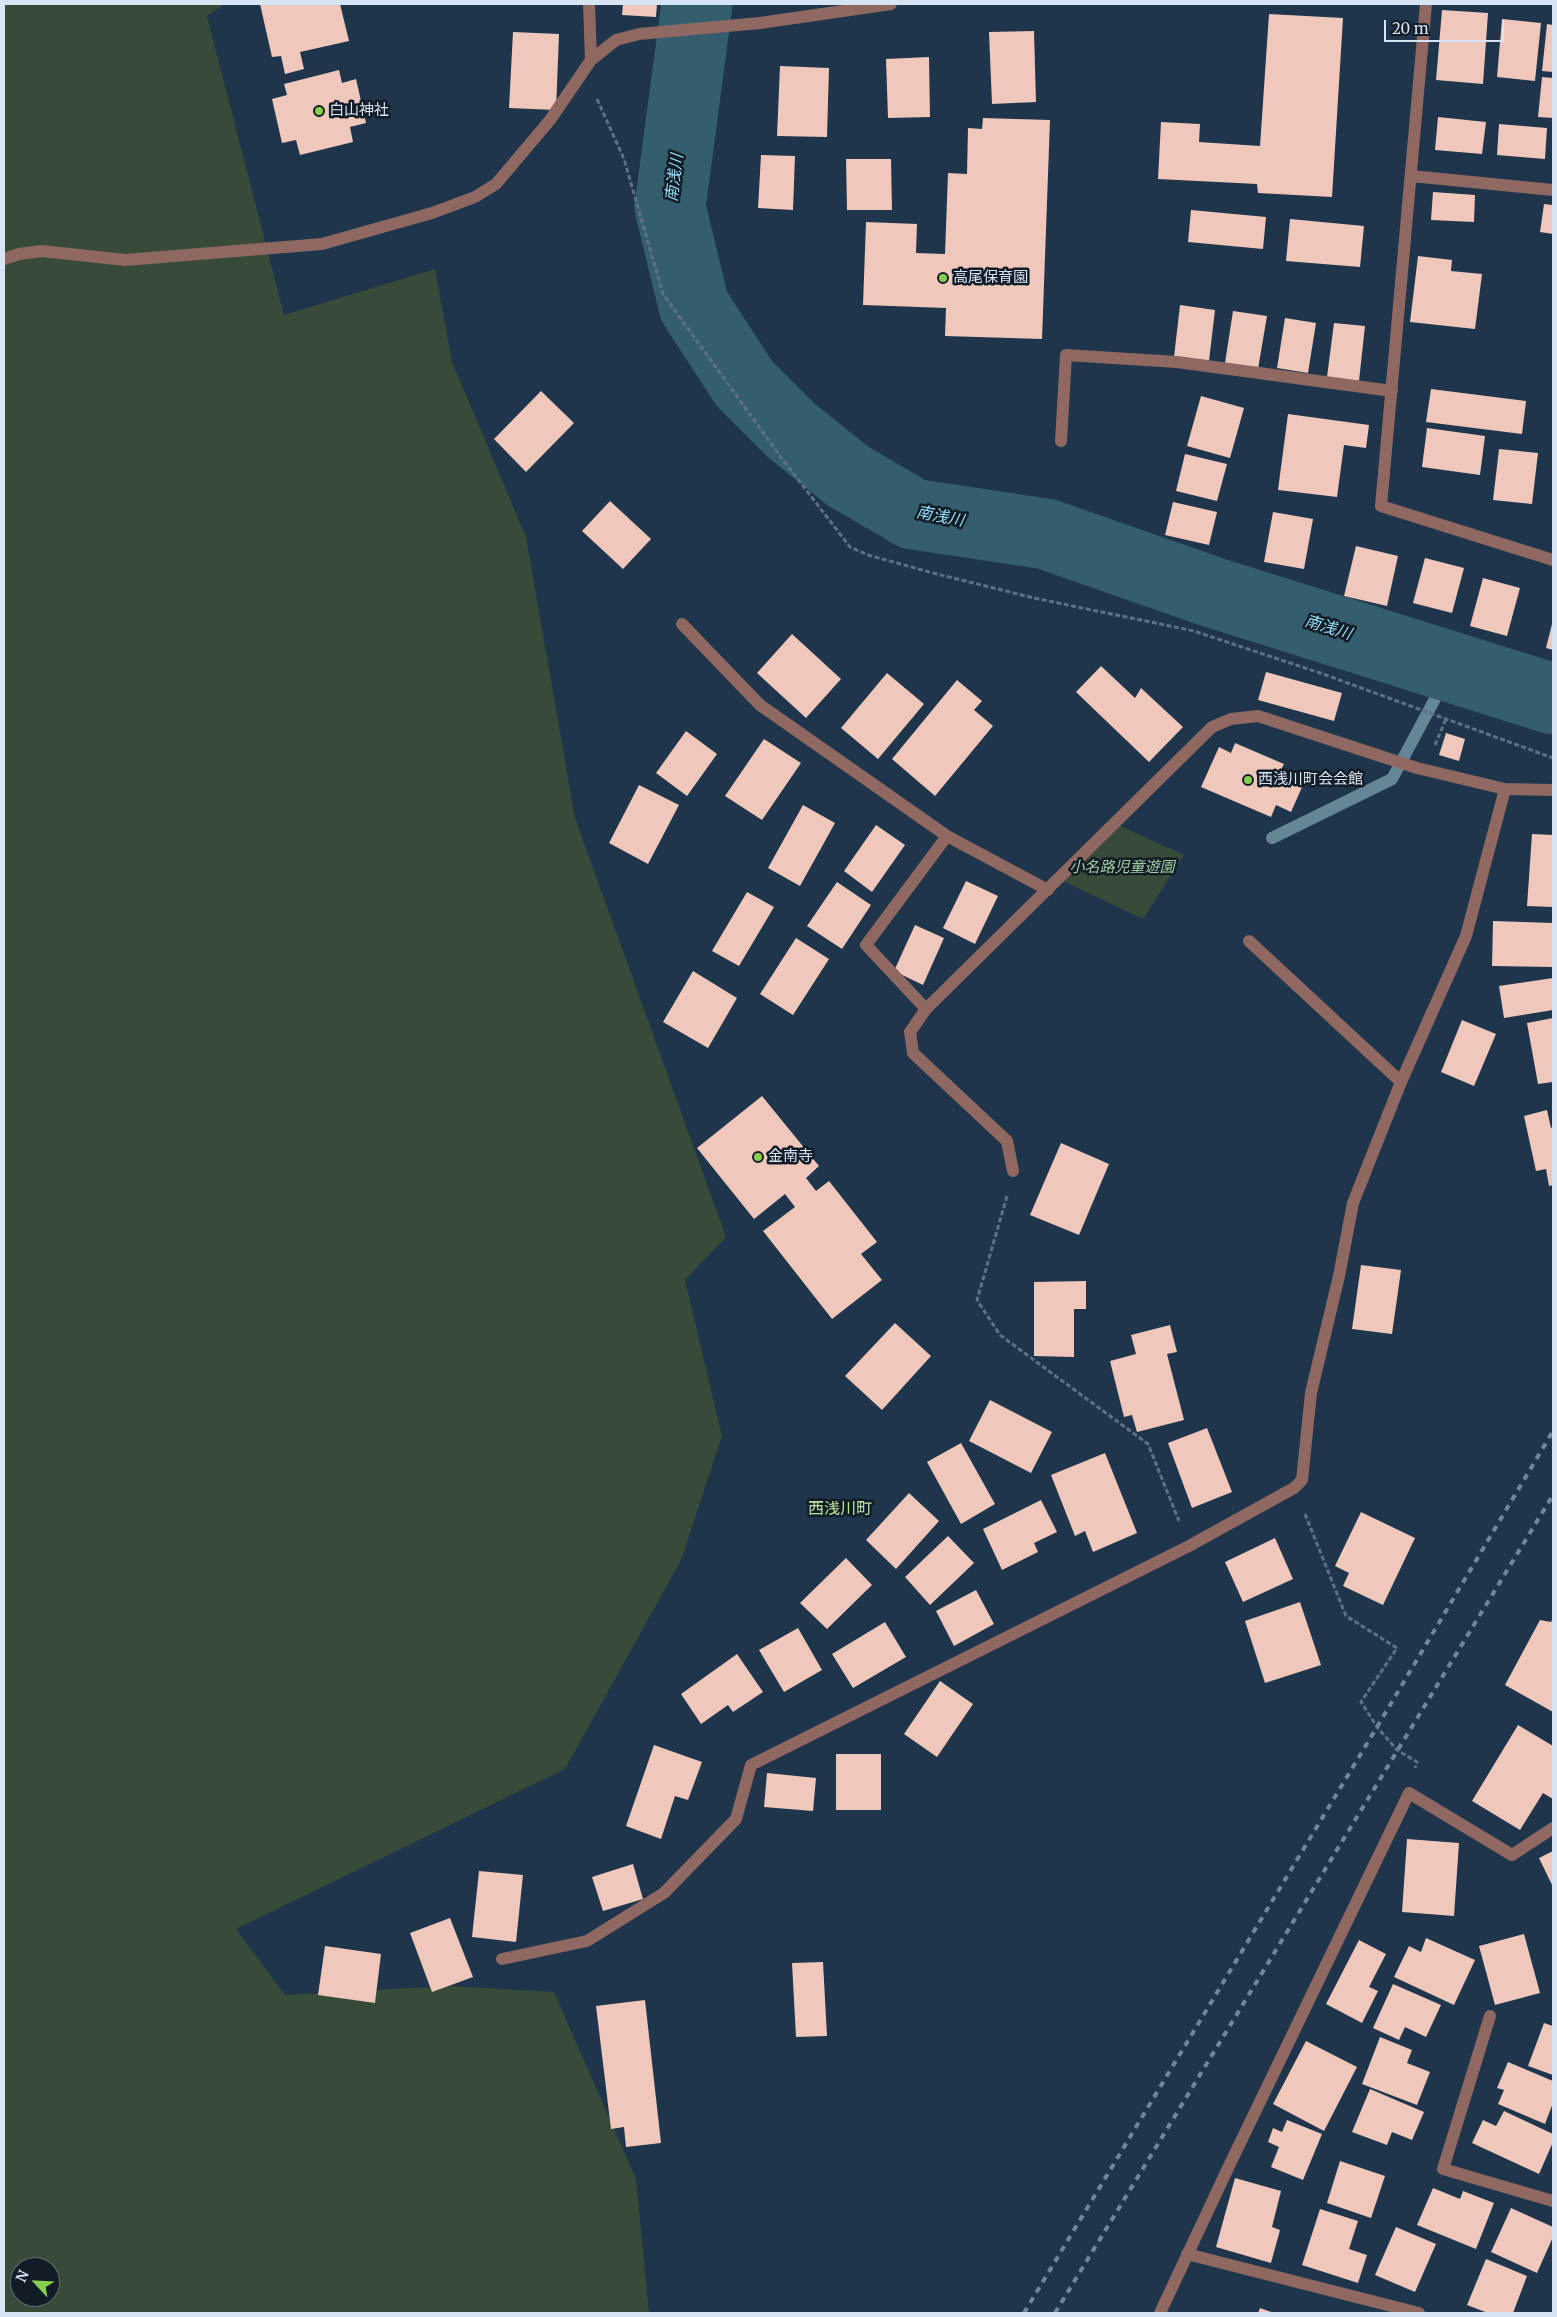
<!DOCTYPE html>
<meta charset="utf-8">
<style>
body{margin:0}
#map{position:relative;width:1557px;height:2317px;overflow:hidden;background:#1e354b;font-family:Merriweather,serif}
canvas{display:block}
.frame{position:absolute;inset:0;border:5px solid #d7e4f3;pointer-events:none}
.north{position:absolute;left:10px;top:2257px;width:50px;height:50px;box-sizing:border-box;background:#121c26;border:1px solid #616c78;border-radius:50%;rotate:295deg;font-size:14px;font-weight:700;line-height:20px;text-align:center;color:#d7e4f3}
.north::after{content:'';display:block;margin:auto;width:18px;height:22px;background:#86cf4c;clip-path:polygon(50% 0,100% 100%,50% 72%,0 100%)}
.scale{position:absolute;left:1384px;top:20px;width:120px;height:22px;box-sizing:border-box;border:2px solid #d7e4f3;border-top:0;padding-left:6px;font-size:15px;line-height:18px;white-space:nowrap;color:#d7e4f3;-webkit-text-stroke:4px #121c26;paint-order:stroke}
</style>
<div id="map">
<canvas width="1557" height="2317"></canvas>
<div class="frame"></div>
<div class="north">N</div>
<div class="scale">20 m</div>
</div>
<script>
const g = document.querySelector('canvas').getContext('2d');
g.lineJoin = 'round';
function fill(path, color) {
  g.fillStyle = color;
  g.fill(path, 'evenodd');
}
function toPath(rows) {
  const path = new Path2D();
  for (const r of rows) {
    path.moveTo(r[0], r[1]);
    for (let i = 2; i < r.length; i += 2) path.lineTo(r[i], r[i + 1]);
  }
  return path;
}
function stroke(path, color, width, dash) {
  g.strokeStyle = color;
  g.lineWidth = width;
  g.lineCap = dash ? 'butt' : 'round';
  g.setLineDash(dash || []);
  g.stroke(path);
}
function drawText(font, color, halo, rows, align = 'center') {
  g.font = font + ' Merriweather,"Noto Sans JP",serif';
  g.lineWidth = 5;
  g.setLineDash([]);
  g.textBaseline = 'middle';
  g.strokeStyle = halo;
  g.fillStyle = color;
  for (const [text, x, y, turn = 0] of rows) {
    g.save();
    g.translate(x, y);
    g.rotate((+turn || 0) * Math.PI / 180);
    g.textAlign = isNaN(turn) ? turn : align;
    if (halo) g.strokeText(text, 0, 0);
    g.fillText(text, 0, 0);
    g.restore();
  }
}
fill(toPath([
 [4,4,225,4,207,16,284,315,435,269,452,362,526,537,575,818,726,1237,685,1280,722,1436,681,1560,565,1769,236,1929,285,1995,447,1986,554,1992,636,2179,649,2313,4,2313],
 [20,2267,50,2267,50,2297,20,2297],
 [1114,823,1184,855,1143,919,1059,879]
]), '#384b38');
stroke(toPath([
 [1272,838,1392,779,1452,667]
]), '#658695', 12);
stroke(toPath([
 [697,4,670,207,694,306,744,383,792,431,848,476,913,514,1046,534,1212,592,1553,699]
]), '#345e6d', 71);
fill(toPath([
 [260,4,340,4,349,41,300,52,304,69,285,74,281,56,272,57],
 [623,4,657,4,656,17,622,15],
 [1442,10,1488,13,1483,84,1436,80],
 [1269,14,1343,18,1332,197,1258,193,1257,184,1158,179,1161,122,1200,124,1199,142,1260,146],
 [1502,19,1541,23,1535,81,1497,77],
 [1547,24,1553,25,1553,72,1542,71],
 [1034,31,1036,102,992,104,989,32],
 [513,32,559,34,556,110,509,108],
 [929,57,930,117,888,118,886,59],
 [780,66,829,68,827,137,777,136],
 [339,70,342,83,356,79,366,123,350,127,353,142,300,155,296,140,282,143,272,99,287,95,284,84],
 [1542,77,1553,78,1553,118,1538,117],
 [1438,117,1486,122,1482,154,1435,150],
 [983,118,1050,120,1042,339,945,336,946,308,863,305,866,222,917,224,916,253,945,254,948,173,967,174,968,128,982,129],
 [1499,124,1547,128,1545,159,1497,155],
 [761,155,795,156,793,210,758,208],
 [846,159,891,159,892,210,847,210],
 [1433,192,1475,195,1474,222,1431,220],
 [1544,204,1553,205,1553,234,1540,232],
 [1191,210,1266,217,1263,249,1188,242],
 [1290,219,1364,226,1360,267,1286,261],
 [1418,256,1452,260,1451,271,1482,274,1475,329,1410,322],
 [1180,305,1215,310,1209,361,1174,357],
 [1233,311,1267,316,1258,369,1225,363],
 [1285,318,1316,323,1308,373,1277,368],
 [1334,323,1365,326,1359,381,1327,377],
 [1431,389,1526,401,1522,434,1426,422],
 [541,391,574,423,526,472,494,439],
 [1201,396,1244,408,1230,458,1187,446],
 [1288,414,1369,425,1366,448,1344,445,1337,497,1278,490],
 [1427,428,1485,436,1480,475,1422,467],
 [1499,449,1538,453,1532,504,1493,500],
 [1185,454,1227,464,1217,501,1176,491],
 [610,501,651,539,623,569,582,531],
 [1173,502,1217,512,1209,545,1165,535],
 [1273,512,1313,519,1304,569,1264,562],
 [1356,546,1398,556,1387,606,1344,596],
 [1425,558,1464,568,1452,613,1413,603],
 [1483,578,1520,588,1507,636,1470,626],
 [1553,620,1553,650,1546,648],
 [792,634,841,679,806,718,757,673],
 [1101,666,1135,698,1141,688,1183,727,1149,762,1076,692],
 [1266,672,1342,693,1334,721,1258,700],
 [887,673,924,704,878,759,841,728],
 [957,680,982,701,974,710,993,726,935,796,892,759],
 [686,731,717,754,687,796,656,773],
 [1446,733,1465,739,1459,761,1439,755],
 [764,739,801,763,762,820,725,796],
 [1235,743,1284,764,1279,774,1303,785,1291,812,1276,805,1271,817,1201,787,1219,747,1231,753],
 [639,785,679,805,648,864,609,843],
 [803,805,835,823,800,886,768,868],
 [876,825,905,845,872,892,844,871],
 [1532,834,1553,835,1553,907,1527,906],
 [966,881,998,896,975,944,943,928],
 [837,882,871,905,842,949,807,926],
 [747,892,774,907,739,966,712,951],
 [1493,921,1553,923,1553,967,1492,966],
 [915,925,944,938,923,985,894,971],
 [796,938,829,959,793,1015,760,994],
 [693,971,737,998,708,1048,663,1022],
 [1553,978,1553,1010,1504,1018,1499,986],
 [1553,1018,1553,1082,1538,1084,1527,1023],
 [1462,1020,1496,1034,1474,1086,1441,1072],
 [762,1096,819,1166,806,1178,816,1191,829,1181,877,1242,861,1254,882,1280,832,1319,763,1231,795,1207,785,1194,754,1219,697,1148],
 [1547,1110,1551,1128,1553,1127,1553,1185,1549,1186,1546,1169,1536,1171,1524,1116],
 [1061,1143,1109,1164,1079,1235,1030,1215],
 [1361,1265,1401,1270,1392,1334,1352,1329],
 [1086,1281,1086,1309,1074,1309,1074,1357,1034,1356,1034,1282],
 [895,1323,931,1356,882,1410,845,1376],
 [1170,1325,1177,1352,1167,1354,1184,1420,1137,1432,1132,1415,1124,1417,1110,1361,1136,1354,1131,1335],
 [990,1400,1052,1432,1031,1473,969,1441],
 [1207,1428,1232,1492,1192,1508,1168,1443],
 [961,1443,995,1504,961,1524,927,1462],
 [1105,1453,1137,1533,1093,1552,1085,1531,1075,1536,1051,1475],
 [909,1493,939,1521,896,1569,866,1540],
 [1041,1500,1057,1532,1034,1543,1038,1552,1002,1570,983,1529],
 [1361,1512,1415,1538,1383,1605,1343,1586,1349,1573,1335,1566],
 [948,1536,974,1563,930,1605,905,1577],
 [1275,1538,1293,1579,1243,1602,1225,1562],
 [846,1558,872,1585,827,1629,800,1603],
 [976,1590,994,1624,954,1646,936,1611],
 [1300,1602,1321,1665,1265,1683,1245,1621],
 [1553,1618,1553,1712,1505,1685,1540,1620,1551,1622],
 [885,1622,906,1657,853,1688,832,1654],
 [798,1628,822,1670,784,1692,759,1650],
 [737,1654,763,1692,733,1712,728,1705,701,1724,681,1694],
 [940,1681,973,1704,937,1757,904,1734],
 [1518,1725,1553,1746,1553,1799,1543,1793,1520,1830,1472,1801],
 [654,1745,702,1762,688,1800,675,1796,661,1839,626,1826],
 [836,1754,881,1754,881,1810,836,1810],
 [767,1773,816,1778,813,1811,764,1807],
 [1407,1839,1459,1843,1454,1916,1402,1912],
 [1553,1851,1553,1887,1539,1858],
 [633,1864,643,1899,603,1911,592,1877],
 [479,1871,523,1875,516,1942,472,1937],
 [450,1918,473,1977,432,1992,410,1933],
 [1524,1934,1540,1993,1495,2005,1479,1946],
 [1426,1938,1475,1960,1454,2005,1394,1977,1409,1946,1421,1952],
 [1359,1940,1386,1954,1369,1987,1378,1991,1362,2023,1326,2004],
 [325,1946,381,1954,375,2003,318,1995],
 [823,1962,827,2036,796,2037,792,1963],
 [1393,1984,1441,2005,1426,2037,1405,2027,1399,2040,1373,2028],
 [645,2000,661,2143,626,2147,624,2127,611,2129,596,2006],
 [1544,2023,1553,2026,1553,2075,1528,2066],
 [1380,2037,1412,2050,1407,2063,1430,2072,1417,2105,1362,2084],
 [1306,2041,1357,2067,1324,2131,1273,2104],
 [1508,2062,1553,2081,1553,2103,1545,2124,1498,2104,1504,2090,1497,2088],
 [1370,2089,1424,2112,1412,2140,1392,2132,1387,2145,1352,2132],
 [1504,2111,1553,2134,1553,2142,1539,2174,1472,2143,1483,2120,1496,2126],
 [1287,2120,1322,2134,1303,2180,1271,2167,1279,2147,1268,2142,1273,2128,1282,2132],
 [1340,2161,1385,2176,1371,2218,1327,2203],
 [1235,2178,1281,2191,1272,2227,1280,2230,1271,2263,1216,2247],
 [1433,2188,1460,2199,1463,2191,1494,2203,1476,2249,1417,2225],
 [1511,2208,1553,2227,1553,2237,1537,2273,1491,2252],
 [1320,2209,1358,2221,1349,2249,1367,2255,1358,2283,1302,2265],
 [1396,2227,1436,2244,1415,2292,1375,2275],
 [1486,2259,1527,2276,1513,2313,1488,2313,1467,2305],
 [1260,2308,1274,2313,1258,2313]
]), '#efc7bb');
stroke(toPath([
 [597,99,624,159,663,294,780,456,850,547,868,555,933,573,1034,598,1194,631,1323,674,1553,758],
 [1435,745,1446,719],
 [1007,1196,977,1300,1000,1335,1148,1444,1179,1521],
 [1305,1514,1346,1616,1397,1648,1361,1702,1377,1727,1397,1750,1417,1762,1415,1768]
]), '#5d7184', 3, [5, 2.5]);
stroke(toPath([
 [589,4,591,60],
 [1426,4,1381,506,1553,560],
 [1411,176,1553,190],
 [4,259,19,254,42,251,125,260,322,244,432,213,475,197,496,184,550,120,591,60,616,40,639,34,760,23,891,4],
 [1061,441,1066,355,1177,362,1392,391],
 [682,624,760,705,947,836,1048,890],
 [1249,941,1401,1082],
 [926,1009,866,945,947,836],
 [1013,1171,1007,1141,913,1053,910,1032,926,1009,1212,727,1231,719,1258,716,1417,768,1505,789,1553,790],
 [502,1959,587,1941,664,1893,736,1819,751,1765,1189,1546,1294,1488,1302,1480,1311,1393,1339,1276,1353,1203,1401,1082,1466,936,1505,789],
 [1490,2016,1443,2169,1553,2201],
 [1187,2254,1419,2313],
 [1160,2313,1229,2166,1409,1793,1512,1855,1553,1828]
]), '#8e6861', 12);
stroke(toPath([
 [1024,2313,1377,1727,1553,1431],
 [1055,2313,1553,1495]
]), '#738699', 4, [6, 6]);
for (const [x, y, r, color] of [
 [319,111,5,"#86cf4c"],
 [943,278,5,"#86cf4c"],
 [1248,780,5,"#86cf4c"],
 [758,1157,5,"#86cf4c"]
]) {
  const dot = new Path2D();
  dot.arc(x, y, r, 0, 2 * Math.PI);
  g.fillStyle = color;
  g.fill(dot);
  stroke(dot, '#121c26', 2);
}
drawText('15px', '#d7e4f3', '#121c26', [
 ["白山神社",329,111],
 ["高尾保育園",953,278],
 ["西浅川町会会館",1258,780],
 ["金南寺",768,1157]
], 'left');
drawText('italic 15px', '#a0d0a1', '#121c26', [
 ["小名路児童遊園",1122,868]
]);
drawText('italic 16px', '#94dff9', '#121c26', [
 ["南浅川",675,178,-83],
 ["南浅川",940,517,11],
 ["南浅川",1328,628,17]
]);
drawText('16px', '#bae3a0', '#121c26', [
 ["西浅川町",840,1509]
]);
</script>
